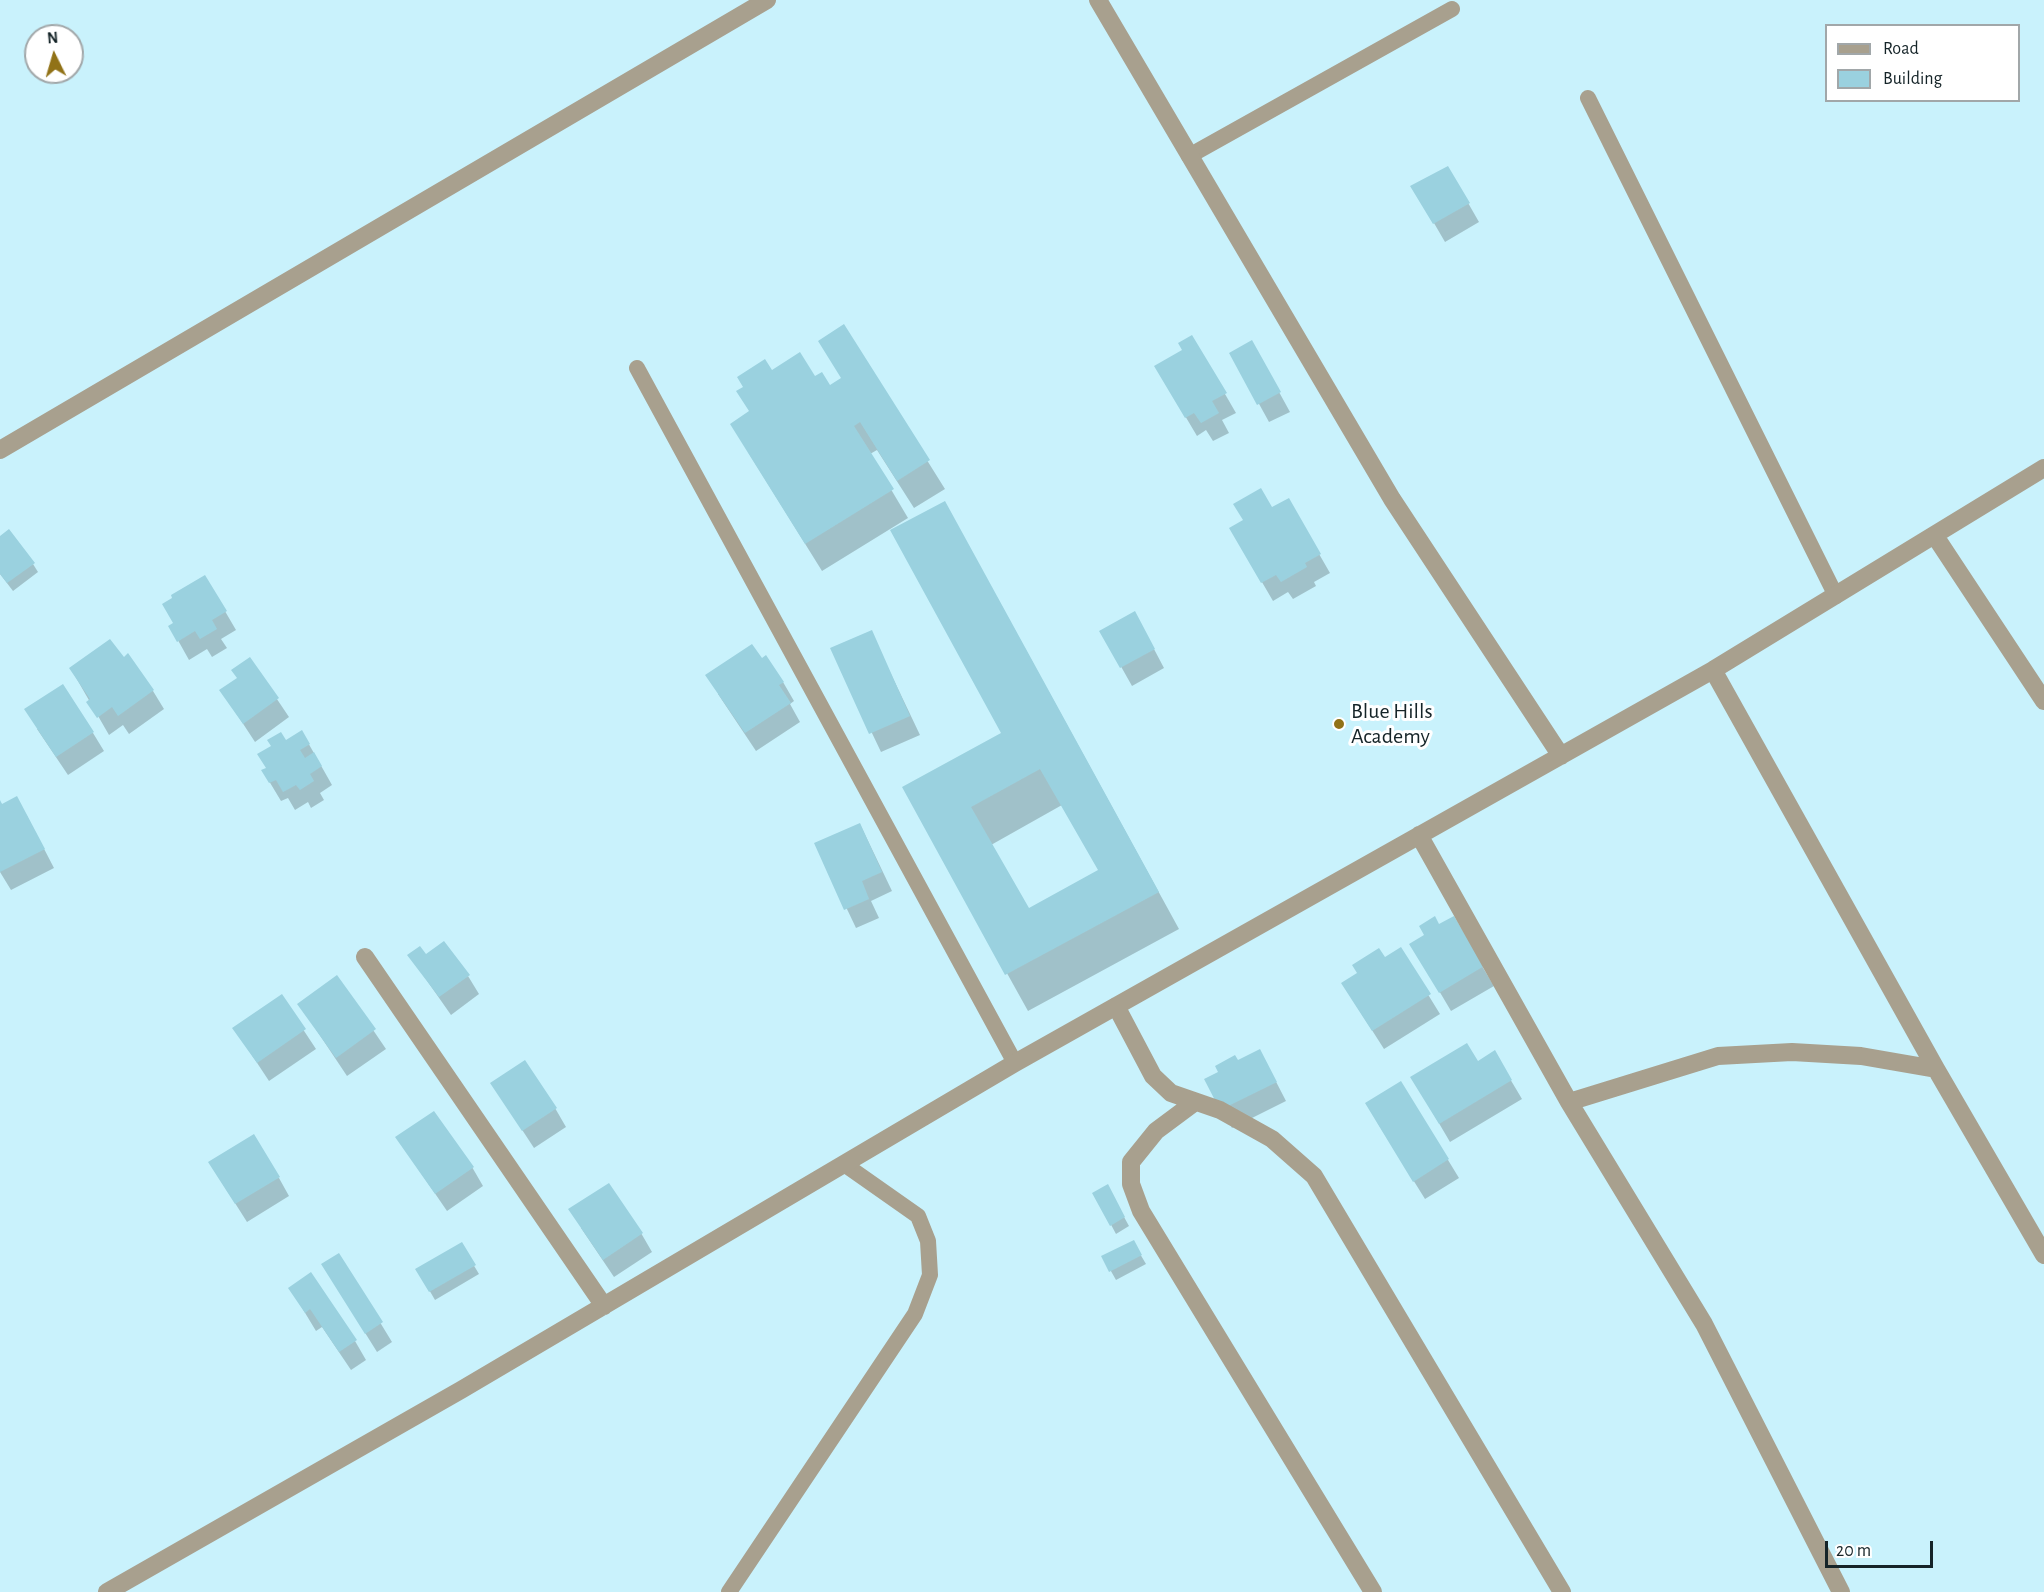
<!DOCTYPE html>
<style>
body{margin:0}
#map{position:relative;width:2044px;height:1592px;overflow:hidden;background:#c9f2fc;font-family:"Alegreya Sans",sans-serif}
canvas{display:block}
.legend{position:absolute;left:1825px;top:24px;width:195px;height:78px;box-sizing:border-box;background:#fff;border:2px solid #a1a7a9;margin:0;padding:8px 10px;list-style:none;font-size:18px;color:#152428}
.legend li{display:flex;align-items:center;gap:12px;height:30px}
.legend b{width:30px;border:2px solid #a1a7a9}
.north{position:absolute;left:24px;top:24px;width:60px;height:60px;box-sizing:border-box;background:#fff;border:2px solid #a1a7a9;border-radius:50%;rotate:355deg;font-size:16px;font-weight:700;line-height:24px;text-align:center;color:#152428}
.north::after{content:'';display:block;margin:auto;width:21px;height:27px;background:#917217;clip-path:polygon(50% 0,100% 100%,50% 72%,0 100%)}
.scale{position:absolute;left:1825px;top:1541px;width:108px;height:27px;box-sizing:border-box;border:3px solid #152428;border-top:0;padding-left:8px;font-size:18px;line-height:21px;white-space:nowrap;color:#152428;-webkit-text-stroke:4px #fff;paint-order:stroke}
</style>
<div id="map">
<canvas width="2044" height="1592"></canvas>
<ul class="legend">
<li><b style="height:8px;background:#a8a08e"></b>Road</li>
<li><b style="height:16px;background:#9ad1df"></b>Building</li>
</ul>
<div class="north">N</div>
<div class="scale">20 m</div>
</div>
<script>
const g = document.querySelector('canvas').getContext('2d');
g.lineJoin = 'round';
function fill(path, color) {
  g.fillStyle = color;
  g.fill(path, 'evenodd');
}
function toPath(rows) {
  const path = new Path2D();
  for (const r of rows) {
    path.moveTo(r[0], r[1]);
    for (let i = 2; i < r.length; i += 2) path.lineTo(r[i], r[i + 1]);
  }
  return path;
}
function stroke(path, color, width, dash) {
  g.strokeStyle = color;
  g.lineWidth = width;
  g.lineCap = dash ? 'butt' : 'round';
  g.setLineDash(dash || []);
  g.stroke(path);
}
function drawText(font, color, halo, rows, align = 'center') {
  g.font = font + ' "Alegreya Sans",sans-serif';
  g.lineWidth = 6;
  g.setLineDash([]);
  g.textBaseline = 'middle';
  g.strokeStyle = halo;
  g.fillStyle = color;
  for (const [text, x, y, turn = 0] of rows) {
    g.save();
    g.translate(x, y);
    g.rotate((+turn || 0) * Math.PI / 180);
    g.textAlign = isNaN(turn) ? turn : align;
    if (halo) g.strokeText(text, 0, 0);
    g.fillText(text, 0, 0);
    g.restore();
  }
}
fill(toPath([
 [1448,168,1479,222,1445,242,1413,187],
 [843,326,945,489,914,508,877,450,870,454,908,518,822,571,748,452,750,412,771,372,815,378,830,387,842,379],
 [1192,337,1236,413,1222,420,1229,433,1213,441,1206,430,1197,436,1156,367,1184,351],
 [1231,353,1262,361,1290,412,1269,422],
 [1288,500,1330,573,1314,582,1316,586,1293,599,1288,592,1273,601,1231,529],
 [0,538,33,564,38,572,13,591,0,574],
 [965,539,1179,929,1028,1011,904,788,1003,734],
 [1062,805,1100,870,1029,910,991,845],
 [205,577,236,630,221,639,227,648,212,657,207,649,189,660,170,626,175,624,174,598],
 [1101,631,1145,632,1164,668,1132,686],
 [871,632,920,735,881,752,832,649],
 [250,659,289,717,255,742,221,690,238,679],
 [123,660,153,691,164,709,129,734,123,725,109,735,71,669],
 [761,660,783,682,794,701,790,704,800,722,756,751,718,694],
 [37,729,93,733,104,751,68,775],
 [302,732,332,785,320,793,324,800,311,808,308,802,295,810,288,798,281,801,263,771,268,769,286,742],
 [0,803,27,816,54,868,11,890,0,872],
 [860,824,892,891,871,901,879,918,856,928,816,844],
 [1453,918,1494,986,1451,1011,1412,945],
 [1400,949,1440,1014,1384,1049,1354,1002,1385,959],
 [409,955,426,956,468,976,479,994,451,1015],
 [337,977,386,1049,347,1076,299,1004],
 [281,996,316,1049,269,1081,234,1028],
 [1494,1052,1522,1099,1450,1142,1423,1096],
 [1237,1062,1270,1070,1286,1101,1232,1128,1222,1110],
 [1401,1083,1459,1178,1425,1199,1377,1122],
 [492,1084,555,1108,566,1127,534,1148],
 [397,1138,472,1167,483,1186,447,1211],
 [279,1178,289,1196,247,1222,221,1181],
 [1107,1186,1129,1226,1116,1234,1094,1193],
 [581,1228,641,1233,652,1252,614,1277],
 [1133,1242,1146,1264,1116,1280,1103,1257],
 [461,1244,479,1274,435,1300,417,1269],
 [339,1255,392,1342,377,1352,334,1283],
 [290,1288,355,1341,366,1360,351,1370,322,1327,316,1331]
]), '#0003');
fill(toPath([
 [1448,166,1470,203,1433,224,1410,186],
 [844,324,930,460,897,481,860,422,854,426,894,489,805,544,730,424,749,411,736,391,743,387,737,377,765,359,772,370,800,352,815,376,822,372,830,385,841,378,818,341],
 [1192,335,1227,393,1212,401,1219,413,1201,423,1194,413,1185,418,1154,366,1182,350,1178,343],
 [1252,340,1281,392,1257,405,1229,353],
 [1261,488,1272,507,1289,498,1321,554,1305,563,1307,567,1281,582,1276,575,1261,583,1229,528,1243,520,1233,504],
 [945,501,1159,892,1005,975,902,787,1001,733,890,530],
 [1040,769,1098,870,1029,908,971,807],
 [9,529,35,563,7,583,0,574,0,536],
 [205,575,227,611,212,620,217,629,200,639,195,631,177,642,168,626,173,623,162,604,172,598,171,595],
 [1135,611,1155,649,1120,668,1099,631],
 [872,630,910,716,869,734,830,648],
 [110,639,124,657,128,653,154,690,118,716,112,707,97,718,86,702,90,699,69,668],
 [752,644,762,658,766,655,784,682,779,685,791,703,745,733,705,675],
 [250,657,279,698,243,724,219,690,237,678,231,670],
 [63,684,94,732,56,757,24,709],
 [302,730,310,744,300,750,305,758,314,752,322,766,310,774,314,781,300,790,296,785,283,792,276,780,269,783,261,770,266,768,257,754,271,746,267,740,281,732,286,740],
 [17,796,45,849,0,872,0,800,2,804],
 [860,823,882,872,862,881,869,899,844,910,814,843],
 [1435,916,1439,924,1454,916,1484,966,1439,993,1409,944,1424,935,1419,926],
 [444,941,470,975,439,997,407,955,420,946,426,954],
 [1401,947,1431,994,1372,1031,1341,983,1357,973,1352,965,1379,948,1385,957],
 [337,975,376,1029,336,1058,297,1004],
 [282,994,306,1029,257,1063,232,1028],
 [1467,1043,1478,1061,1495,1050,1512,1080,1439,1124,1410,1077],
 [1260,1049,1277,1082,1220,1110,1204,1079,1218,1072,1215,1066,1235,1055,1238,1060],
 [525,1060,557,1108,522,1131,490,1083],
 [1401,1081,1449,1159,1413,1182,1365,1103],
 [434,1111,474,1167,435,1194,395,1137],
 [254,1134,280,1177,235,1204,208,1162],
 [609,1183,643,1233,603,1260,568,1209],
 [1108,1184,1125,1217,1110,1226,1092,1193],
 [1134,1240,1142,1255,1109,1272,1101,1256],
 [462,1242,476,1265,429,1292,415,1269],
 [339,1253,383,1322,365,1334,321,1264],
 [311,1272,357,1340,339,1352,310,1309,305,1313,288,1288]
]), '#9ad1df');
stroke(toPath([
 [1588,98,1836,596],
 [1189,156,1452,9],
 [637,368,1015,1063],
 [729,1592,915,1314,930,1275,928,1241,918,1216,844,1164]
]), '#a8a08e', 16);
stroke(toPath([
 [1098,0,1392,499,1561,756],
 [0,450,767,0],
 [1935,536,2044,701],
 [1713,670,1936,1069,2044,1255],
 [1419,835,1569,1102,1704,1324,1841,1592],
 [365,957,604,1306],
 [1116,1006,1153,1076,1171,1093,1220,1110,1272,1139,1314,1176,1562,1592],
 [1195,1102,1156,1131,1131,1162,1131,1184,1141,1211,1373,1592],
 [1569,1102,1718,1056,1792,1052,1861,1056,1936,1069],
 [107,1592,461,1390,1015,1063,1713,670,2044,468]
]), '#a8a08e', 18);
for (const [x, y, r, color] of [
 [1339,724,6,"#917217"]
]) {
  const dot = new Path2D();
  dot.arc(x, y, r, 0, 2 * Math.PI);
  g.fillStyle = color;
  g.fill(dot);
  stroke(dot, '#fff', 2);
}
drawText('22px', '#152428', '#fff', [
 ["Blue Hills",1351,711],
 ["Academy",1351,736]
], 'left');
</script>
